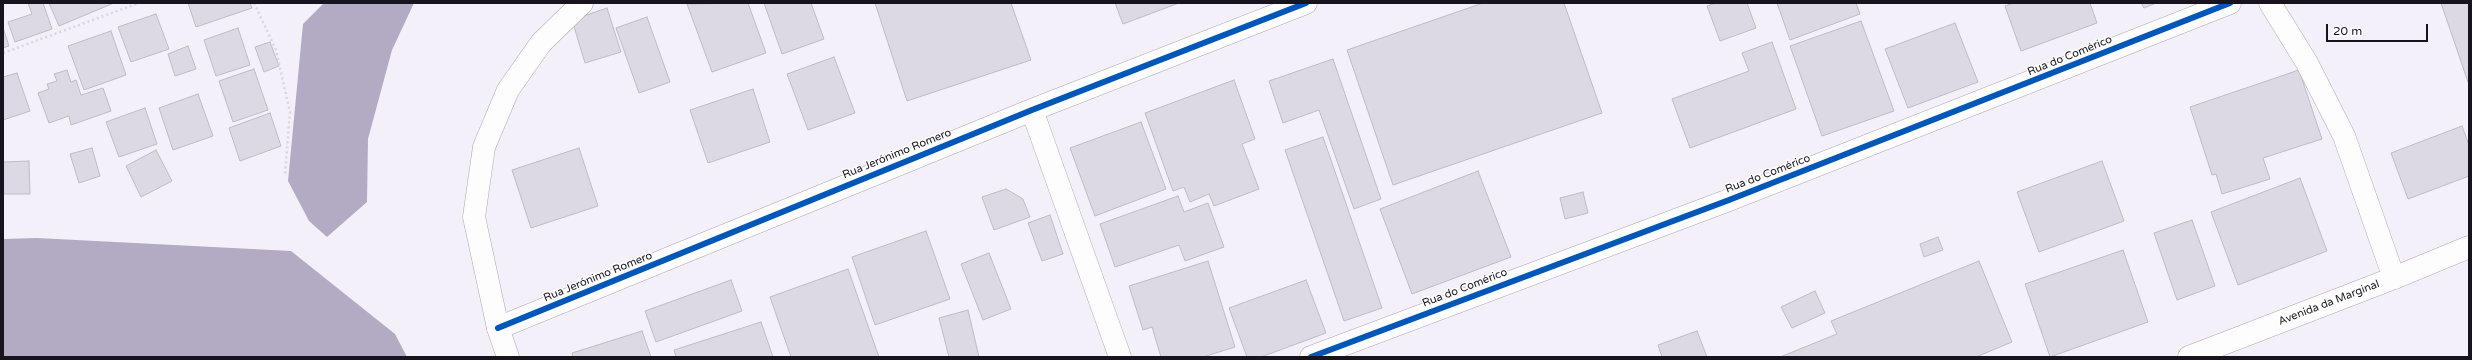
<!DOCTYPE html>
<meta charset="utf-8">
<style>
body{margin:0}
#map{position:relative;width:2472px;height:360px;overflow:hidden;background:#f3f0fa;font-family:"Varela Round",sans-serif}
canvas{display:block}
.frame{position:absolute;inset:0;border:4px solid #17141d;pointer-events:none}
.scale{position:absolute;left:2326px;top:24px;width:102px;height:18px;box-sizing:border-box;border:2px solid #17141d;border-top:0;padding-left:5px;font-size:12px;line-height:14px;white-space:nowrap;color:#17141d;-webkit-text-stroke:3px #fff;paint-order:stroke}
</style>
<div id="map">
<canvas width="2472" height="360"></canvas>
<div class="frame"></div>
<div class="scale">20 m</div>
</div>
<script>
const g = document.querySelector('canvas').getContext('2d');
g.lineJoin = 'round';
function fill(path, color) {
  g.fillStyle = color;
  g.fill(path, 'evenodd');
}
function toPath(rows) {
  const path = new Path2D();
  for (const r of rows) {
    path.moveTo(r[0], r[1]);
    for (let i = 2; i < r.length; i += 2) path.lineTo(r[i], r[i + 1]);
  }
  return path;
}
function stroke(path, color, width, dash) {
  g.strokeStyle = color;
  g.lineWidth = width;
  g.lineCap = dash ? 'butt' : 'round';
  g.setLineDash(dash || []);
  g.stroke(path);
}
function drawText(font, color, halo, rows, align = 'center') {
  g.font = font + ' "Varela Round",sans-serif';
  g.lineWidth = 3;
  g.setLineDash([]);
  g.textBaseline = 'middle';
  g.strokeStyle = halo;
  g.fillStyle = color;
  for (const [text, x, y, turn = 0] of rows) {
    g.save();
    g.translate(x, y);
    g.rotate((+turn || 0) * Math.PI / 180);
    g.textAlign = isNaN(turn) ? turn : align;
    if (halo) g.strokeText(text, 0, 0);
    g.fillText(text, 0, 0);
    g.restore();
  }
}
fill(toPath([
 [324,3,414,3,392,50,368,139,367,202,327,237,309,221,288,181,303,24],
 [37,238,291,251,395,334,407,357,3,357,3,239]
]), '#b3abc3');
const building = toPath([
 [28,3,43,3,52,29,15,42,8,22,32,14,28,3],
 [49,3,114,3,59,26,49,3],
 [188,3,250,3,252,8,196,27,188,3],
 [748,3,766,53,712,72,687,4,748,3],
 [764,3,811,3,824,39,782,54,764,3],
 [875,3,1011,3,1031,60,907,101,875,3],
 [1115,3,1179,3,1123,24,1115,3],
 [1483,3,1564,3,1602,113,1393,185,1347,50,1483,3],
 [1716,3,1747,3,1756,28,1720,41,1707,6,1716,3],
 [1777,3,1856,3,1860,14,1790,40,1777,3],
 [2014,3,2090,3,2097,23,2021,51,2005,6,2014,3],
 [2141,3,2156,3,2144,8,2141,3],
 [2441,3,2469,3,2469,85,2441,3],
 [607,8,621,52,585,63,572,20,607,8],
 [156,14,169,49,131,62,118,27,156,14],
 [647,17,670,82,639,93,616,28,647,17],
 [1861,21,1894,111,1822,136,1790,46,1861,21],
 [1955,23,1978,82,1908,108,1885,49,1955,23],
 [3,28,9,46,3,48,3,28],
 [238,28,250,65,216,76,204,40,238,28],
 [111,31,126,75,84,90,68,46,111,31],
 [270,42,279,66,264,72,255,47,270,42],
 [1772,42,1796,109,1690,148,1672,99,1749,71,1742,53,1772,42],
 [188,46,196,69,175,76,168,54,188,46],
 [834,57,855,113,808,130,787,74,834,57],
 [1333,59,1381,199,1354,209,1319,110,1283,123,1269,81,1333,59],
 [254,69,268,110,233,122,219,81,254,69],
 [67,70,71,82,76,80,81,95,103,88,111,111,71,125,69,116,49,123,38,93,49,89,47,84,57,81,54,74,67,70],
 [2299,70,2322,139,2263,158,2270,179,2222,194,2216,174,2212,175,2190,107,2299,70],
 [17,73,30,111,3,120,3,77,17,73],
 [1234,80,1255,139,1242,144,1259,189,1214,206,1209,194,1190,202,1184,187,1173,191,1145,113,1234,80],
 [753,89,770,142,708,163,690,110,753,89],
 [198,94,213,136,173,150,159,108,198,94],
 [145,108,157,144,119,157,106,122,145,108],
 [270,113,281,146,240,161,229,128,270,113],
 [1141,122,1166,189,1095,216,1070,148,1141,122],
 [2462,126,2469,145,2469,176,2408,199,2391,153,2462,126],
 [1323,137,1382,308,1344,321,1285,150,1323,137],
 [92,148,100,176,79,183,70,154,92,148],
 [579,148,598,206,531,228,512,170,579,148],
 [156,150,172,181,141,197,126,166,156,150],
 [29,161,30,194,3,194,3,162,29,161],
 [2102,161,2124,221,2039,252,2017,192,2102,161],
 [1478,171,1511,257,1412,294,1380,209,1478,171],
 [2300,178,2327,251,2238,285,2211,212,2300,178],
 [1006,189,1023,199,1030,217,994,230,982,197,1006,189],
 [1583,192,1588,213,1565,219,1560,198,1583,192],
 [1178,196,1184,212,1208,203,1224,247,1185,261,1179,245,1115,267,1100,224,1178,196],
 [1050,215,1063,254,1042,261,1028,223,1050,215],
 [2192,220,2215,286,2177,300,2154,233,2192,220],
 [926,231,950,299,875,325,852,257,926,231],
 [1938,237,1943,250,1924,257,1920,244,1938,237],
 [2123,250,2148,322,2050,357,2025,284,2123,250],
 [989,253,1011,309,983,320,961,264,989,253],
 [1208,261,1235,347,1203,357,1161,357,1152,327,1143,330,1129,286,1208,261],
 [1979,261,2012,342,1976,357,1780,357,1837,334,1831,321,1979,261],
 [848,269,879,357,791,357,770,297,848,269],
 [731,280,742,311,656,342,645,311,731,280],
 [1306,280,1326,333,1261,357,1247,357,1229,308,1306,280],
 [1815,291,1825,313,1792,328,1781,307,1815,291],
 [968,310,979,357,949,357,939,318,968,310],
 [761,322,773,357,676,357,674,350,761,322],
 [642,331,651,357,573,357,572,353,642,331],
 [1697,331,1707,357,1662,357,1658,345,1697,331]
]);
fill(building, '#dcd9e4');
stroke(building, '#bebbc5', 1);
const street = toPath([
 [2270,3,2307,63,2344,136,2394,278],
 [1032,110,1120,357],
 [498,328,1032,110,1306,3],
 [1311,357,1729,200,2230,3]
]);
const secondary = toPath([
 [508,357,498,328,474,217,484,147,508,90,541,43,582,3],
 [2189,357,2394,278,2469,247]
]);
stroke(street, '#adaab4', 23);
stroke(secondary, '#adaab4', 23);
stroke(toPath([
 [254,3,276,50,290,112,285,175],
 [3,53,139,3]
]), '#d7d6d9', 2.5, [2, 3]);
stroke(street, '#fdfdfe', 22);
stroke(secondary, '#fdfdfe', 22);
stroke(toPath([
 [498,328,1032,110,1306,3],
 [1311,357,1729,200,2230,3]
]), '#0057b8', 6);
drawText('11px', '#17141d', '#fff', [
 ["Rua do Comérico",2070,56,-22],
 ["Rua Jerónimo Romero",897,154,-22],
 ["Rua do Comérico",1768,174,-21],
 ["Rua Jerónimo Romero",598,277,-22],
 ["Rua do Comérico",1465,288,-21],
 ["Avenida da Marginal",2329,303,-21]
]);
</script>
